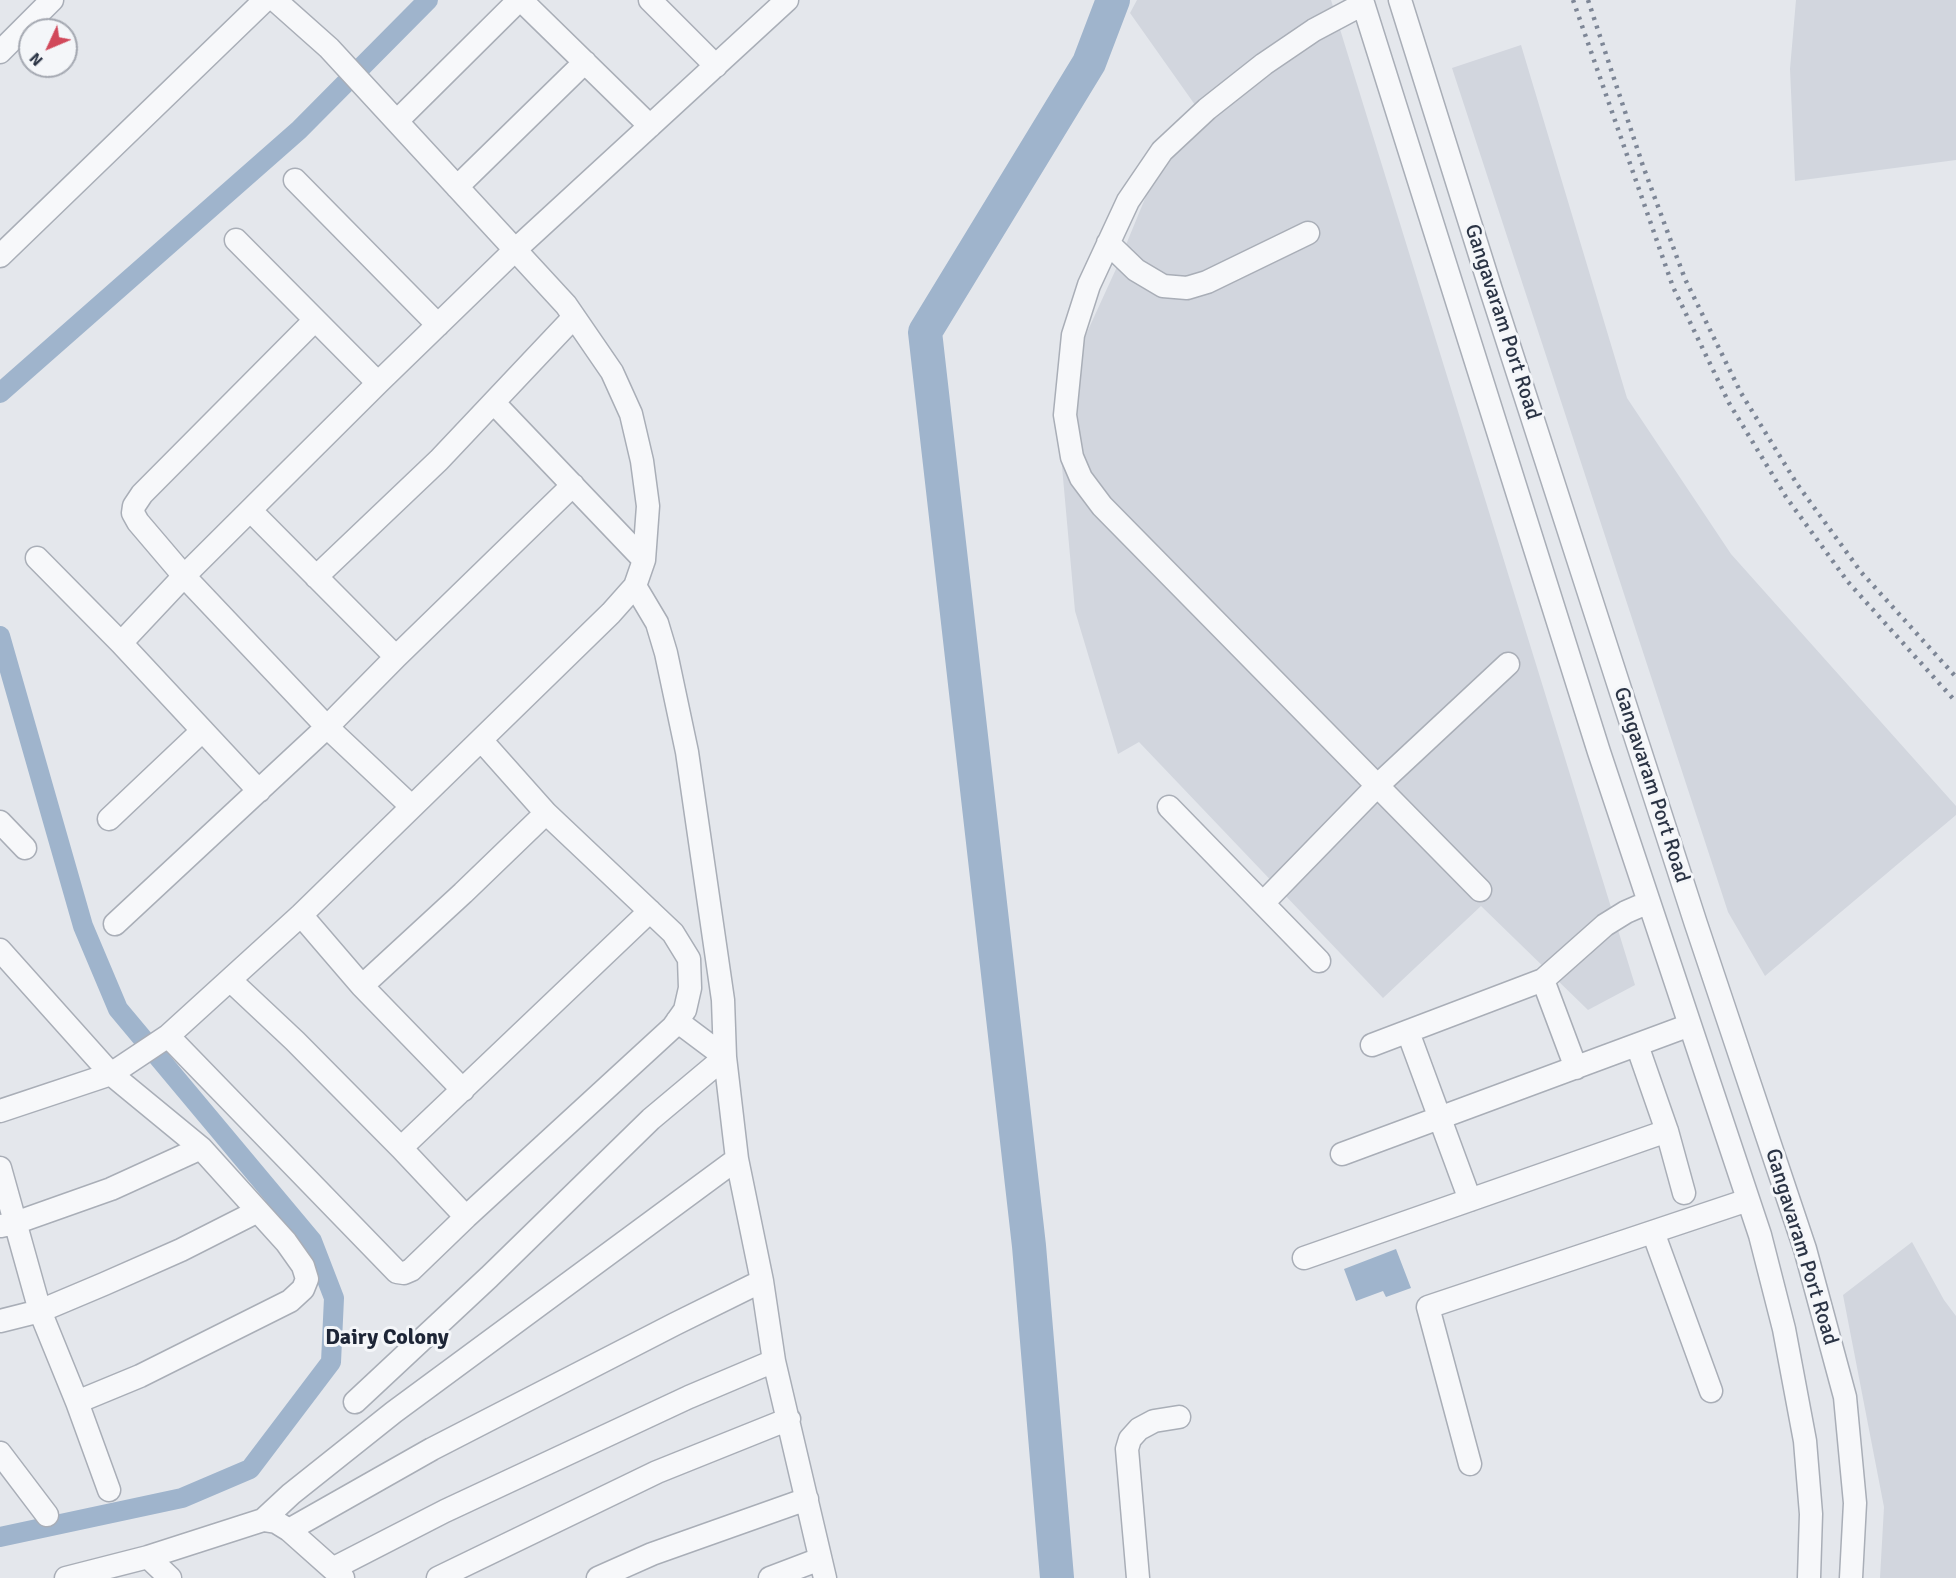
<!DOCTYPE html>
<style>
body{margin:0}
#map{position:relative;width:1956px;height:1578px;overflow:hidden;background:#e4e7ec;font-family:Signika,sans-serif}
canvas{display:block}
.north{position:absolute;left:18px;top:18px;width:60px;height:60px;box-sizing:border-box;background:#f4f6f9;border:2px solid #a4a8b1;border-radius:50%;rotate:226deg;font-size:16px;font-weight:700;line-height:24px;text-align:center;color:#2b3445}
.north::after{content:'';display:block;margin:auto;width:21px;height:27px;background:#d1495b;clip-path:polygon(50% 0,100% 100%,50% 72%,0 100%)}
</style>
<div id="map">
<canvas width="1956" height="1578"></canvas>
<div class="north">N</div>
</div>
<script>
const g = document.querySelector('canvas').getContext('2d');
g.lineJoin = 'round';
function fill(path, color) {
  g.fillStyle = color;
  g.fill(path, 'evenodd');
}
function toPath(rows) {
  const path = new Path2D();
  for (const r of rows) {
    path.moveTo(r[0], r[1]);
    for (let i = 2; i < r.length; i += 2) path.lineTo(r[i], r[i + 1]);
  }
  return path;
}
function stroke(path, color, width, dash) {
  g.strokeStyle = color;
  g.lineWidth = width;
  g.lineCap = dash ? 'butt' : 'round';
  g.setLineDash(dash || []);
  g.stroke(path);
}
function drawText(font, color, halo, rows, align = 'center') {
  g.font = font + ' Signika,sans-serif';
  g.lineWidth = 6;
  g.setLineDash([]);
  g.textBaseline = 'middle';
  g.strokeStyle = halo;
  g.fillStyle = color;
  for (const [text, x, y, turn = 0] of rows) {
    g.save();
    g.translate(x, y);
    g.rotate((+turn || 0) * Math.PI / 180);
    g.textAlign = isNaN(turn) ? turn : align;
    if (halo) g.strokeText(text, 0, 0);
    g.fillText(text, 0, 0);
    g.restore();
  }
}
fill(toPath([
 [1137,0,1331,0,1635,985,1588,1010,1481,906,1383,998,1139,742,1118,754,1075,611,1056,400,1116,269,1160,162,1205,119,1130,13],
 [1796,0,1956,0,1956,160,1795,181,1790,69],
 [1521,45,1627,398,1731,554,1956,806,1956,815,1765,976,1728,912,1452,68],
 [1912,1242,1944,1300,1956,1316,1956,1578,1880,1578,1884,1507,1843,1295]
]), '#d2d6de');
fill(toPath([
 [1396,1249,1411,1288,1386,1297,1383,1291,1356,1301,1344,1269]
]), '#9fb4cc');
stroke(toPath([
 [0,393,299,130,428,0],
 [0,636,83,926,118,1009,312,1241,334,1298,331,1362,250,1469,182,1498,0,1537]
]), '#9fb4cc', 20);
stroke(toPath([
 [1057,1578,1029,1246,925,332,1089,63,1113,0]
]), '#9fb4cc', 34);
const minor = toPath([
 [521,0,650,126],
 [650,0,716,66],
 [1362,0,1599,752,1760,1235,1784,1329,1805,1441,1811,1514,1809,1578],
 [1400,0,1491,290,1696,924,1805,1249,1845,1397,1855,1503,1851,1578],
 [1363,4,1314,30,1264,64,1207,109,1162,151,1128,201,1089,285,1073,335,1065,415,1072,457,1081,478,1102,506,1480,890],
 [0,52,52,0],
 [397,121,519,0],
 [295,180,438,325],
 [457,187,585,62],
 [236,240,378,383],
 [1108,243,1136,270,1163,286,1187,288,1207,282,1308,233],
 [0,256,265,0],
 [315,320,142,494,134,506,133,513,138,522,184,576,327,727,411,806],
 [494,403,644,560],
 [251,511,396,657],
 [37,558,121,643,259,791],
 [316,577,439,460,574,317],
 [635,586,657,623,666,653,687,752,723,1000,725,1057,737,1159,762,1281,774,1361,825,1578],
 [121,643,184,576,378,383,515,250,787,0],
 [1169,807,1319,961],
 [109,819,202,731],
 [0,822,25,848],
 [1263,903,1377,786,1508,664],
 [301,915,362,986,463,1090],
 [115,924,327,727,396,657,573,485],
 [0,950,111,1074,201,1148,286,1242,303,1266,307,1279,303,1289,290,1301,140,1376,77,1402],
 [230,980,295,1041,401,1148,466,1217],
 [1543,980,1576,1068],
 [362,986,463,893,546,813],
 [1408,1032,1470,1200],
 [168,1036,397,1272,404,1273,411,1270,466,1217,673,1027,685,1010,690,988,689,959,673,933,546,813,481,740],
 [1372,1045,1543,980,1605,925,1626,912,1649,902],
 [1637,1045,1667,1131,1684,1193],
 [0,1111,111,1074,168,1036,301,915,611,613,635,586,644,560,648,506,642,461,631,414,612,372,566,305,329,48,275,0],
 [401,1148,650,911],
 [1342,1154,1690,1025],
 [0,1168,40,1311,77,1402,109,1490],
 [1,1226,15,1223,111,1189,201,1148],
 [1653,1232,1711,1391],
 [1304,1258,1667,1131],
 [0,1321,40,1311,104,1284,181,1250,258,1211],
 [355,1402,489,1277,651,1119,725,1057,677,1021],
 [0,1453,47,1515],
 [1470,1464,1428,1307,1748,1200],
 [263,1520,291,1494,394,1412,737,1159],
 [289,1530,432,1449,675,1324,762,1281],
 [148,1557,170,1578],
 [334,1568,445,1511,689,1397,774,1361],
 [66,1578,148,1557,263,1520,276,1522,289,1530,343,1578],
 [438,1578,657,1472,789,1419],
 [598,1578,652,1554,807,1499],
 [770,1578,820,1559],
 [1138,1578,1127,1449,1130,1439,1139,1429,1154,1421,1179,1417]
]);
stroke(minor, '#a9aeb7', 25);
stroke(minor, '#f7f8fa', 22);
stroke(toPath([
 [1573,0,1673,287,1729,403,1786,497,1848,582,1956,702],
 [1588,0,1643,166,1685,279,1741,393,1797,484,1861,572,1956,677]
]), '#7d8696', 4.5, [3, 6]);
drawText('21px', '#2b3445', '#f4f6f9', [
 ["Gangavaram Port Road",1502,322,72],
 ["Gangavaram Port Road",1651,785,72],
 ["Gangavaram Port Road",1801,1247,73]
]);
drawText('bold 22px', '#1d2536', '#f4f6f9', [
 ["Dairy Colony",387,1338]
]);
</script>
